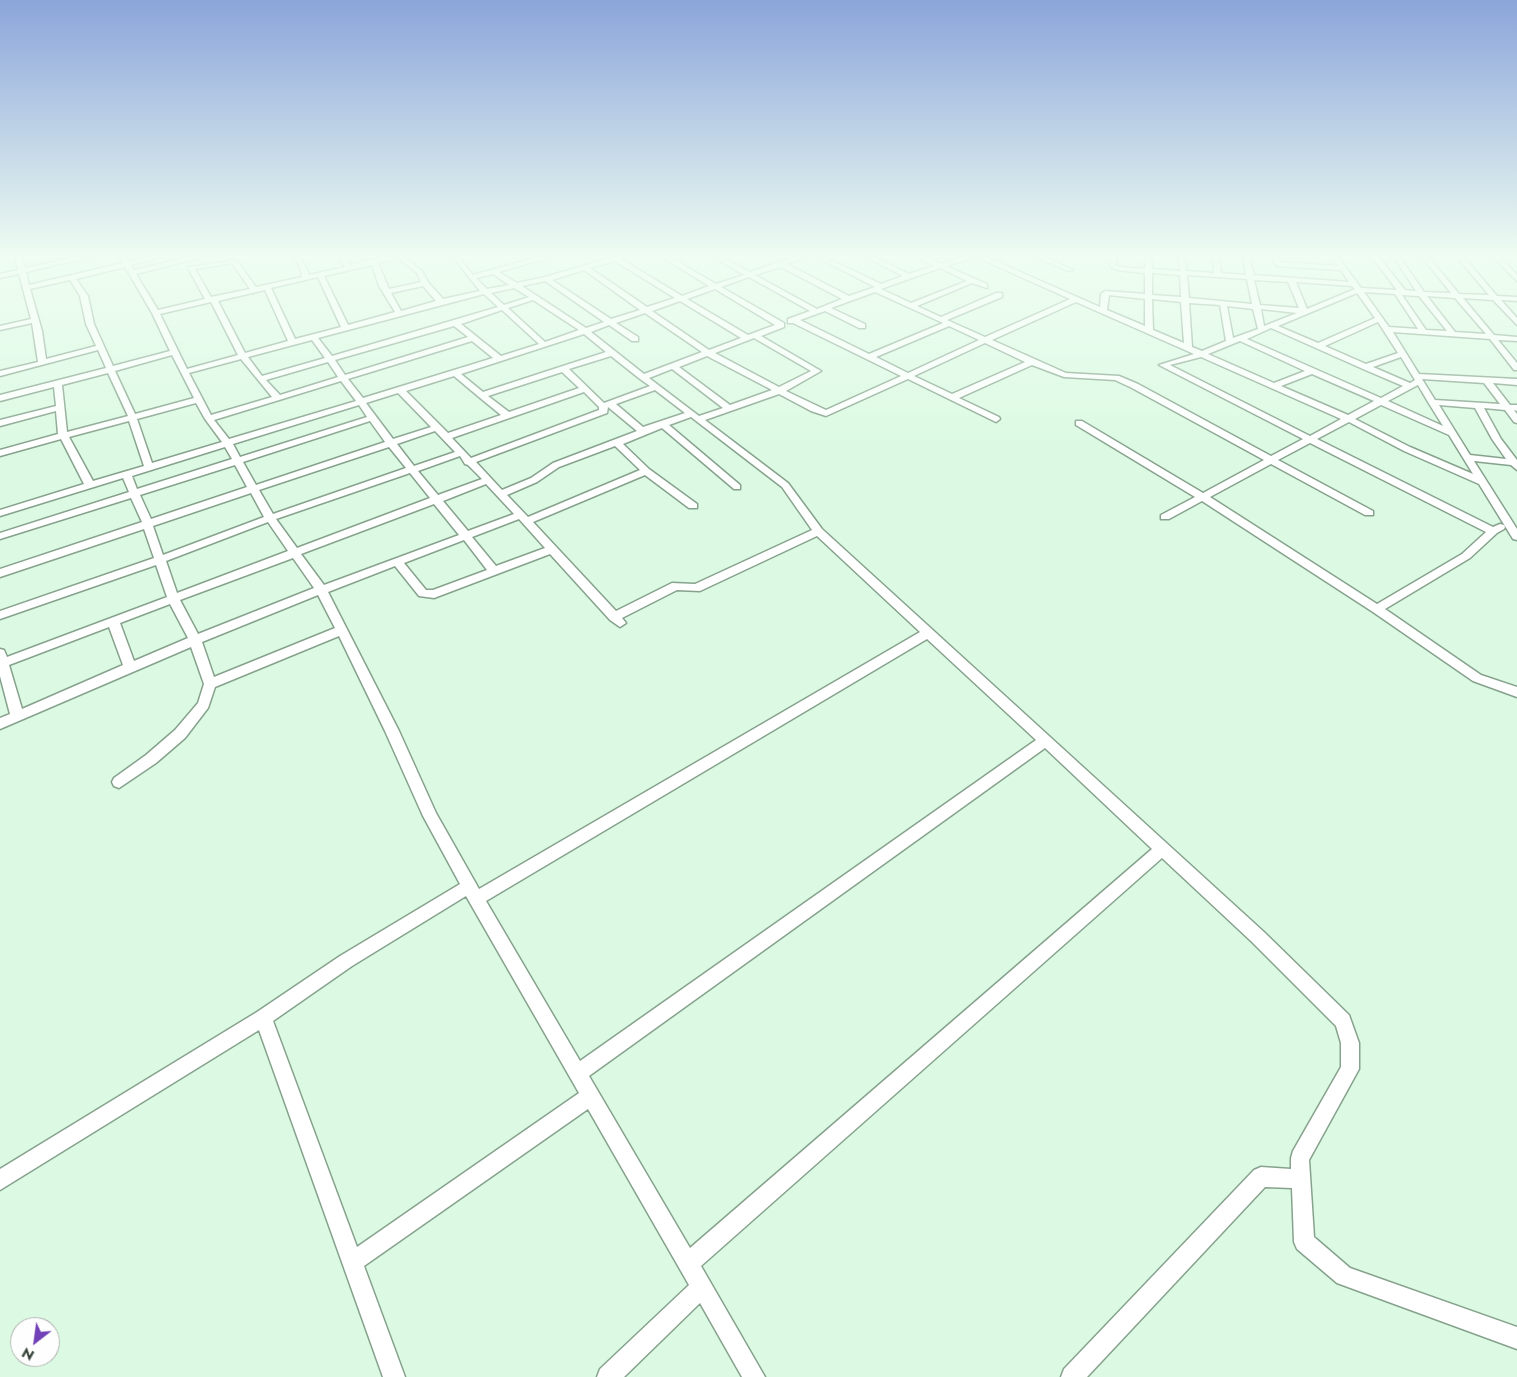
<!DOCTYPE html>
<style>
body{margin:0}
#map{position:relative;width:1517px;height:1377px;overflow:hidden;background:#dcfae3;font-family:Jost,sans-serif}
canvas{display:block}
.north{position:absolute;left:10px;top:1317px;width:50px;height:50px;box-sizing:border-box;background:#fefefe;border:1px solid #adb2ae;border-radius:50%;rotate:210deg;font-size:14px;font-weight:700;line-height:20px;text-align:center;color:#333f35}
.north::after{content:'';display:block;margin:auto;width:18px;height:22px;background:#7241b8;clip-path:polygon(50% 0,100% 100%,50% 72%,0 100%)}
</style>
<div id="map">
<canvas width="1517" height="1377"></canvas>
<div class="north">N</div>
</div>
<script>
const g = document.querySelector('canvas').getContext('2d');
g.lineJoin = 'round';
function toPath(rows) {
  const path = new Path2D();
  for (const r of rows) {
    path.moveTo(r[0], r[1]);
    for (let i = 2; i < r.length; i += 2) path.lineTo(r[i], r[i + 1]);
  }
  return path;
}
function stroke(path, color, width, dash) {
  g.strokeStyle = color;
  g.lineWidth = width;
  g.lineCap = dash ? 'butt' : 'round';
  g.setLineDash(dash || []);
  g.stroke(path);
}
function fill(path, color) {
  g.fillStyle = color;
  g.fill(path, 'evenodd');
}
const minor = toPath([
 [15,256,21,256,25,268,81,256,94,256,26,272,29,285,123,263,119,256,125,256,129,262,153,256,165,256,131,265,134,270,195,256,207,256,136,274,158,310,205,299,188,268,189,267,236,260,256,287,302,277,300,267,292,256,298,256,306,267,309,275,345,267,338,256,345,256,351,265,386,256,393,256,393,259,378,263,389,289,421,282,417,273,396,256,403,256,422,271,428,282,443,299,480,291,452,256,458,256,473,275,542,256,553,256,499,272,517,283,545,277,617,256,628,256,621,259,682,296,709,286,660,256,668,256,716,284,744,275,712,256,720,256,750,272,798,256,808,256,787,264,849,296,875,287,814,256,823,256,881,284,903,276,863,256,872,256,909,274,934,266,915,256,924,256,941,264,965,256,984,256,1100,307,1101,294,1105,291,1145,294,1145,273,1117,270,1110,266,1111,256,1117,256,1116,265,1120,267,1145,269,1145,256,1151,256,1152,269,1180,271,1179,256,1185,256,1186,271,1214,273,1213,256,1219,256,1221,273,1246,275,1243,256,1249,256,1254,275,1349,282,1341,270,1278,266,1276,265,1271,256,1277,256,1280,262,1338,266,1331,256,1337,256,1361,288,1397,290,1371,256,1378,256,1405,290,1416,291,1393,256,1399,256,1424,292,1451,293,1421,256,1428,256,1459,294,1489,295,1456,256,1463,256,1497,296,1517,297,1517,301,1501,300,1517,318,1517,325,1493,300,1463,298,1494,335,1517,337,1517,341,1498,340,1517,363,1517,370,1514,370,1490,339,1393,332,1419,374,1517,379,1517,385,1493,383,1510,405,1517,405,1517,411,1514,410,1517,414,1517,423,1514,422,1505,410,1484,408,1501,439,1517,460,1517,470,1511,465,1474,461,1517,529,1517,540,1513,539,1479,484,1404,451,1349,422,1317,439,1493,527,1500,524,1504,525,1505,527,1504,529,1497,533,1470,558,1385,609,1481,675,1517,687,1517,697,1473,681,1373,612,1202,501,1169,519,1161,519,1161,515,1195,497,1076,425,1076,421,1082,421,1203,493,1264,460,1132,388,1115,380,1064,377,1032,365,959,398,999,417,1000,419,996,422,908,379,826,416,811,411,779,394,705,420,788,483,822,529,1264,932,1349,1015,1359,1043,1359,1069,1309,1160,1314,1237,1350,1268,1517,1327,1517,1349,1337,1283,1297,1249,1294,1242,1292,1188,1265,1187,1087,1377,1061,1377,1064,1369,1254,1170,1261,1167,1291,1169,1291,1158,1293,1151,1341,1067,1341,1043,1336,1026,1252,942,1162,858,701,1266,765,1377,742,1377,700,1303,624,1377,597,1377,600,1369,689,1285,588,1109,364,1266,405,1377,383,1377,259,1030,0,1190,0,1169,257,1012,340,956,460,884,423,816,385,731,339,636,215,687,208,708,185,738,156,763,119,788,114,786,112,782,114,778,146,755,175,730,198,703,204,684,191,647,0,729,0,718,10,714,0,676,0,649,4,650,7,657,167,597,156,565,0,619,0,611,154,558,144,529,0,577,0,569,142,522,131,498,0,539,0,533,129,492,123,478,0,516,0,510,84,484,61,439,0,456,0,450,58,434,56,411,0,426,0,420,56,406,54,387,0,401,0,395,106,368,98,350,0,376,0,371,38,362,32,323,0,330,0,326,31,319,19,274,0,278,0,274,18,270,15,256],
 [975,257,976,257,1070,299,985,337,947,320,1002,297,1002,293,996,293,941,317,917,306,972,283,987,288,987,284,946,266,975,257],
 [615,261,675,298,647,307,590,268,615,261],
 [232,263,250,289,211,297,195,269,232,263],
 [372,265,379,286,395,312,348,325,324,276,372,265],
 [125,267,152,313,170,351,113,366,94,324,88,296,76,279,125,267],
 [781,267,842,299,817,309,755,275,781,267],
 [940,268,967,281,911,303,881,289,940,268],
 [584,270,640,310,611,319,552,280,584,270],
 [1152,273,1180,275,1181,297,1152,295,1152,273],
 [493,274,509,285,487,289,476,278,493,274],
 [1187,275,1247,279,1252,304,1189,298,1187,275],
 [318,277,341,327,295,339,271,288,318,277],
 [749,277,810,311,788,319,788,323,793,323,901,376,826,410,786,391,821,371,761,336,784,327,784,323,721,287,749,277],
 [70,280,80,296,86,324,96,346,46,359,42,331,30,289,70,280],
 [1254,280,1288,282,1299,308,1260,305,1254,280],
 [545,281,604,322,586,328,522,286,545,281],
 [1296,282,1352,286,1355,289,1307,309,1296,282],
 [423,286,436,301,401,311,391,293,423,286],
 [514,288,529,297,504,305,491,293,514,288],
 [715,289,775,325,748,335,687,299,715,289],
 [265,290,288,341,245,353,218,301,265,290],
 [875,292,943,323,869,354,800,320,825,311,859,328,865,328,865,324,831,308,875,292],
 [1364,292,1395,294,1418,329,1389,327,1364,292],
 [1357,293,1375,318,1318,343,1278,326,1357,293],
 [484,294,498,307,332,356,318,338,484,294],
 [1109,295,1145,299,1145,326,1107,310,1109,295],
 [1402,295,1419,296,1447,331,1426,330,1402,295],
 [1427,296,1455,298,1486,334,1455,332,1427,296],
 [1152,299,1181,302,1184,343,1153,330,1152,299],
 [533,300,579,330,545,342,508,308,533,300],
 [680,301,741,338,709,350,652,311,680,301],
 [211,302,238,355,187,369,160,314,211,302],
 [1076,302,1194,354,1159,365,1303,439,1271,456,1138,384,1119,376,1066,373,992,340,1076,302],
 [1189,303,1220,305,1226,341,1202,351,1192,347,1189,303],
 [1227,306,1253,309,1258,329,1233,338,1227,306],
 [1261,309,1297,313,1264,326,1261,309],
 [502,310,539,344,501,356,461,324,502,310],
 [645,313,702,352,644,374,591,332,609,325,632,341,638,341,638,337,616,323,645,313],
 [1378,322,1398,353,1366,364,1325,346,1378,322],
 [454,326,468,337,345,375,335,360,454,326],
 [949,326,979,340,908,373,876,357,949,326],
 [1271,328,1363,369,1403,386,1381,398,1247,339,1271,328],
 [584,334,606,352,483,392,461,374,584,334],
 [754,338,811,371,779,387,715,353,754,338],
 [312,340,325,358,262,376,248,357,312,340],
 [472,341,493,358,363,398,348,379,472,341],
 [1240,341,1305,371,1274,383,1208,354,1240,341],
 [985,343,1025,362,952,394,914,376,985,343],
 [172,355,194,398,135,414,115,371,172,355],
 [611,356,640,379,650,386,604,403,569,369,611,356],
 [707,356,772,390,730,405,679,367,707,356],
 [1201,357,1341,419,1310,436,1170,365,1201,357],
 [1401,357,1415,380,1410,383,1373,367,1401,357],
 [241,359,272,397,211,415,189,373,241,359],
 [328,362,338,377,280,395,266,380,328,362],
 [672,369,723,408,699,416,649,378,672,369],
 [562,372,579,388,509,412,488,396,562,372],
 [108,373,128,416,67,432,62,385,108,373],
 [1312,374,1374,401,1348,415,1281,386,1312,374],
 [454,376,479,397,501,415,448,433,406,391,454,376],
 [1422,379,1484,383,1500,404,1435,400,1422,379],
 [341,381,356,401,229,439,214,420,341,381],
 [1418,385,1428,402,1443,426,1388,401,1418,385],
 [655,390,685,413,643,427,616,404,655,390],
 [584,392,599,407,599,410,471,458,452,438,584,392],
 [398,393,431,427,393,439,366,403,398,393],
 [196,403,205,419,222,442,152,463,137,419,196,403],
 [359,405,367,417,240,457,233,444,359,405],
 [1381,405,1449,435,1473,474,1410,447,1355,419,1381,405],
 [1439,405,1475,408,1492,439,1506,459,1470,455,1439,405],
 [608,407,637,431,553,463,531,478,502,490,476,462,607,413,608,407],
 [691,417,782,487,812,530,695,584,672,583,616,611,533,522,645,475,689,508,697,508,697,504,649,469,623,444,662,428,734,489,740,489,740,485,669,425,691,417],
 [129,421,144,466,93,481,69,437,129,421],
 [370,421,385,442,256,485,243,462,370,421],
 [435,431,455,452,414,466,397,444,435,431],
 [1310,443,1486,532,1462,554,1377,604,1210,497,1271,464,1365,515,1373,515,1373,511,1278,460,1310,443],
 [615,446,640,470,528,517,507,495,537,482,559,467,615,446],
 [225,447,232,459,137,489,132,476,225,447],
 [389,447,406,468,273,514,259,490,389,447],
 [460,456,465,464,468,465,482,479,438,495,418,471,460,456],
 [235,465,247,487,151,519,140,495,235,465],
 [410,473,430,498,297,548,276,519,410,473],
 [486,484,514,514,468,531,443,501,486,484],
 [251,493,264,517,163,555,153,526,251,493],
 [434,504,459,535,324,585,301,554,434,504],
 [519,519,545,548,496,566,472,537,519,519],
 [268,522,288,551,177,593,166,561,268,522],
 [817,536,920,632,479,889,436,813,399,731,328,592,395,566,419,596,434,598,550,554,610,620,620,627,626,623,622,618,677,590,700,591,817,536],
 [464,540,487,570,433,590,426,590,404,563,464,540],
 [293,558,314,588,198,634,180,600,293,558],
 [318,595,335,628,214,677,202,642,318,595],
 [170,604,188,638,134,661,120,623,170,604],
 [109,627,123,665,22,709,9,665,109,627],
 [927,639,1036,740,580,1061,486,901,927,639],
 [1045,748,1152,849,690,1248,589,1076,1045,748],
 [466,896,579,1093,357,1247,273,1021,352,966,466,896],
 [1034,256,1043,256,1073,270,1068,271,1034,256],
 [1492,256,1499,256,1517,275,1517,281,1492,256]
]);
stroke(minor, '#86a28d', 3);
fill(minor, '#fff');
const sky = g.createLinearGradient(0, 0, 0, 449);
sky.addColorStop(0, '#8ba5da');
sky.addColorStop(0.57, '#effdf2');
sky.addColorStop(1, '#effdf200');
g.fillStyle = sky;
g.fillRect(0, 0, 1517, 449);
</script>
